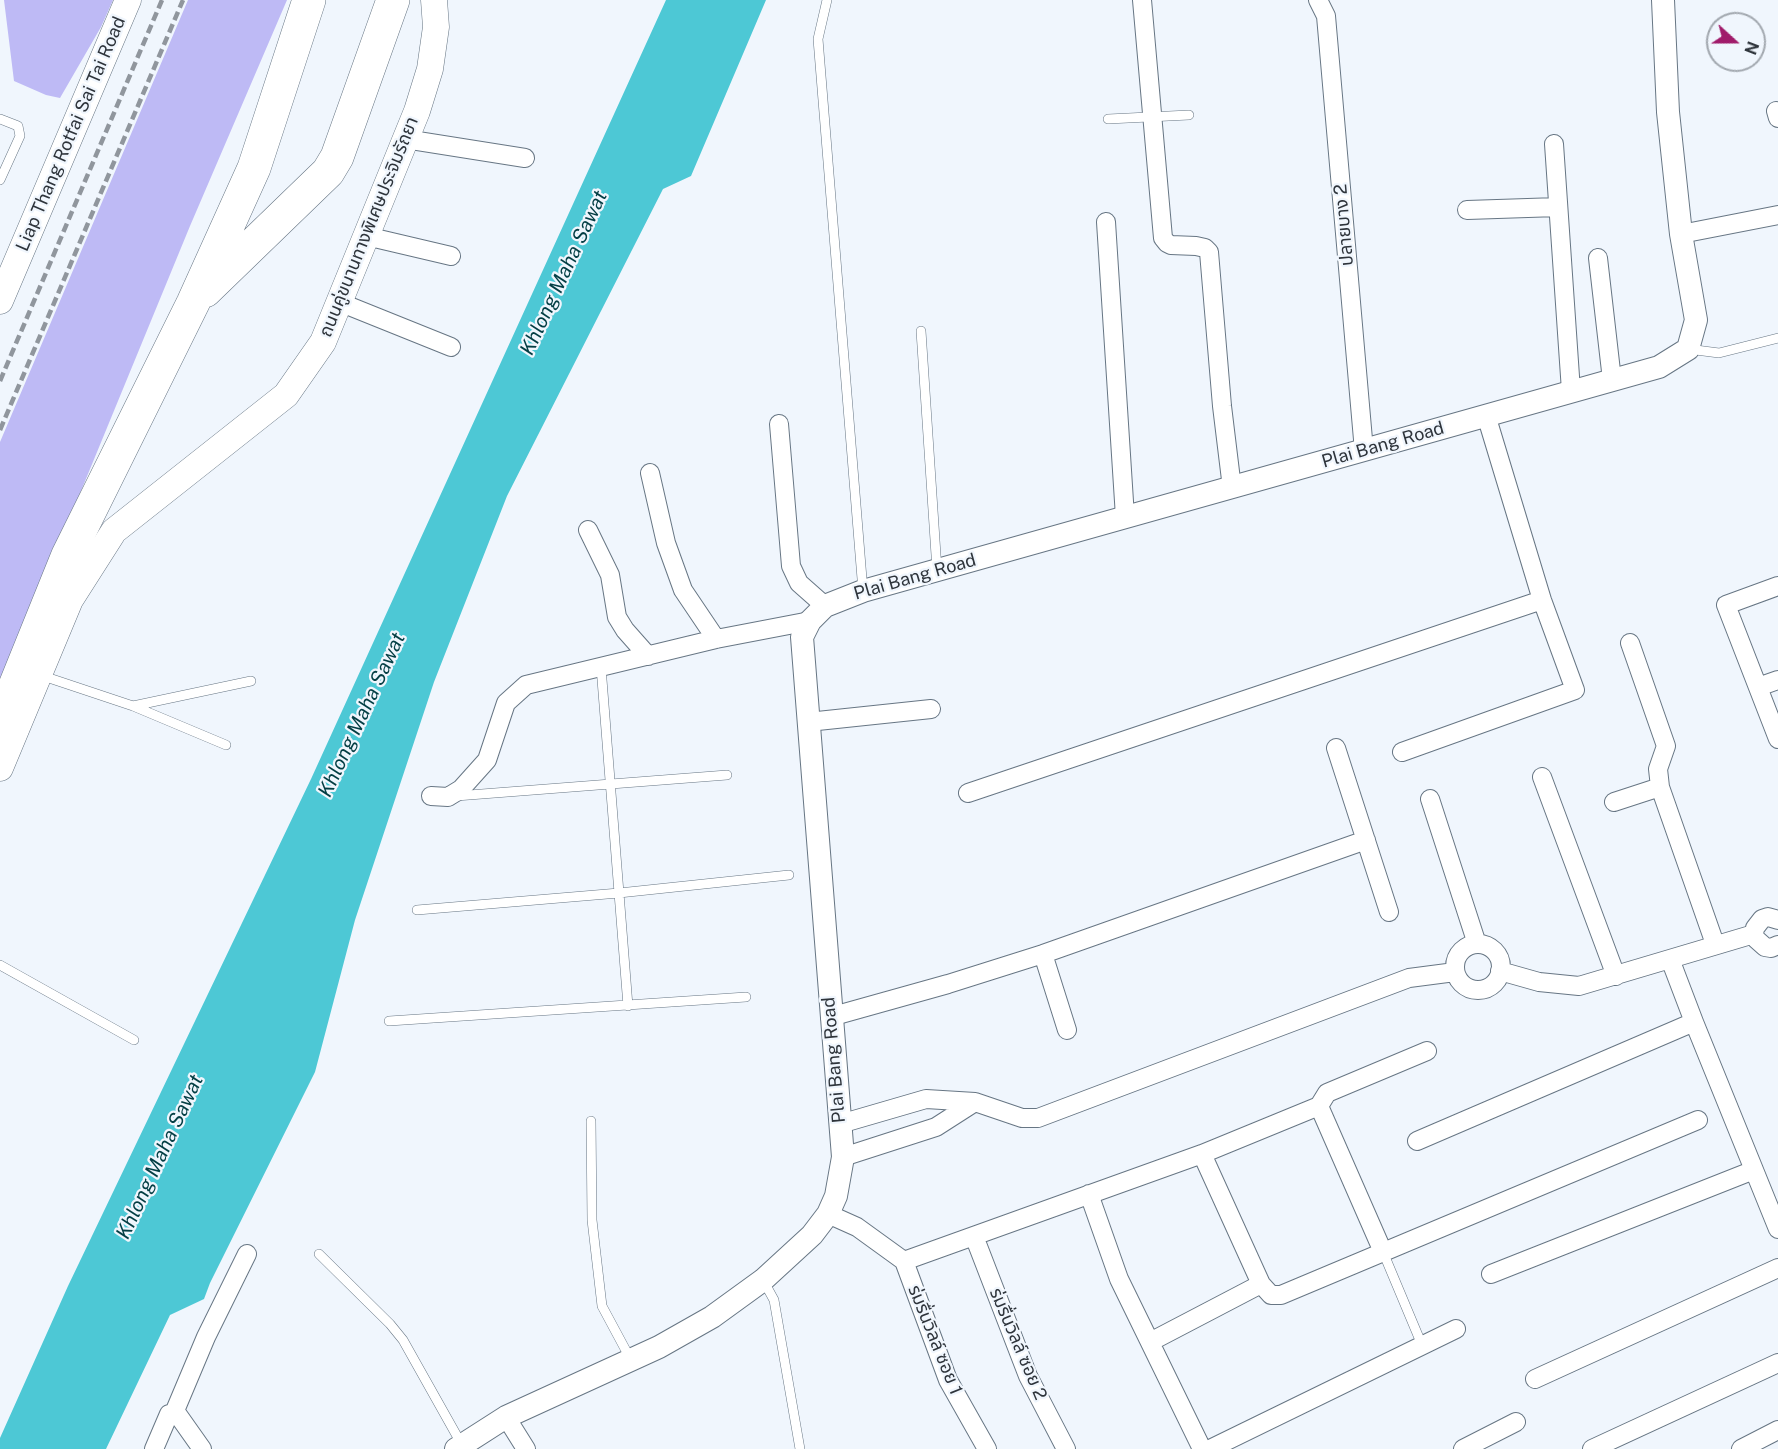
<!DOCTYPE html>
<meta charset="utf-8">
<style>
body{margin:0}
#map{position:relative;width:1778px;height:1449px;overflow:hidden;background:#f0f6fd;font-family:"Public Sans",sans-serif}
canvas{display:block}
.north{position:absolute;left:1706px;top:12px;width:60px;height:60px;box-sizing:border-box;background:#f0f6fd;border:2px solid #a2a8af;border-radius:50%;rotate:111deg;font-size:16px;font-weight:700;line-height:24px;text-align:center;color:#2e343b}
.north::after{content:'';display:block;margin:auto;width:21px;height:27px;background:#a01b6a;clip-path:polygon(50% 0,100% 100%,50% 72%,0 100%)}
</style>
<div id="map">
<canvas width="1778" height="1449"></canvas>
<div class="north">N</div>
</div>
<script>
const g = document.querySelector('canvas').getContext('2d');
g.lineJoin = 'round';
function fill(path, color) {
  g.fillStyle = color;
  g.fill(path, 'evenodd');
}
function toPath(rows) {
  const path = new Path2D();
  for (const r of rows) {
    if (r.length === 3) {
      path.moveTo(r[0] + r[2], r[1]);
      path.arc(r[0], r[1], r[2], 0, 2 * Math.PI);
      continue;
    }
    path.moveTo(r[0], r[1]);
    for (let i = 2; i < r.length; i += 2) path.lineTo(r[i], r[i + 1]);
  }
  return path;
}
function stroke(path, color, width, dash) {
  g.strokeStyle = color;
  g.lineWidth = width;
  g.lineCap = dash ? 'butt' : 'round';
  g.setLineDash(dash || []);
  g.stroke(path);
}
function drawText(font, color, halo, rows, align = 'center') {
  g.font = font + ' "Public Sans","Noto Sans Thai",sans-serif';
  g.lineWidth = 4.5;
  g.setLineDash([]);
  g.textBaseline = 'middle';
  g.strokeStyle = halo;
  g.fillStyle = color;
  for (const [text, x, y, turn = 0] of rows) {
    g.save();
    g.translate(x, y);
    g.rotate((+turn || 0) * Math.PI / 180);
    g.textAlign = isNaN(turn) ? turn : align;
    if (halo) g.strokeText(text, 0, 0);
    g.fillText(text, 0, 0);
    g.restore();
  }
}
fill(toPath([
 [4,0,113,0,101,27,60,98,46,95,14,81],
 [188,0,287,0,190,226,46,576,0,695,0,442]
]), '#bebaf5');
fill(toPath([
 [666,0,766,0,691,176,663,189,507,496,434,682,355,920,315,1072,210,1283,204,1299,170,1315,106,1449,0,1449,0,1438,68,1286,311,779]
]), '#4dc8d5');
const service = toPath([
 [827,0,818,39,863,591],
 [0,119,18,126,20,136,0,180],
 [1108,119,1189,115],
 [921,331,937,570],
 [1688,349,1719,353,1778,338],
 [601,667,628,1006],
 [40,675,133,706,226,745],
 [133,706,251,681],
 [456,796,727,775],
 [417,910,619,893,789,875],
 [0,965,134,1040],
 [389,1021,746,997],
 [591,1121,592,1220,602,1306,631,1360],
 [1383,1252,1422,1345],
 [319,1254,390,1324,403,1340,462,1445],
 [763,1280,774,1300,800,1449]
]);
const minor = toPath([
 [1142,0,1163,238,1167,243,1171,245,1196,246,1205,248,1209,252,1222,406,1232,488],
 [1318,0,1326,16,1364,451],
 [1776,111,1778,118],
 [405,139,525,158],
 [1554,144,1571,391],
 [1467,210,1558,207],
 [1106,222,1125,517],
 [1681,234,1778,215],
 [366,236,451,256],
 [1598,258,1612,380],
 [339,302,451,347],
 [779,424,791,566,799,583,825,606],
 [650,473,666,543,683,590,716,639],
 [588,530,610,575,617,617,625,630,648,656],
 [1778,586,1726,605,1778,739],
 [1630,643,1666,746,1658,769,1660,787,1715,944],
 [1758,687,1778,680],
 [808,722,931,709],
 [1336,748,1389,912],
 [1402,752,1575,690,1542,600,1486,415],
 [1542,777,1616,976],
 [968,793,1542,600],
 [431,796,448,797,461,789,487,760,506,703,526,685,716,639,810,621],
 [1430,799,1477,944],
 [1614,802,1660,787],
 [1778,920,1768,917,1762,919,1755,928,1754,934,1756,939,1765,947,1771,948,1778,945],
 [1478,967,23],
 [1043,954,1067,1030],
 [1670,959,1694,1022,1778,1229],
 [1500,971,1539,982,1579,986,1754,934],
 [830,1017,948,984,1043,954,1366,840],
 [1319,1106,1383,1252],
 [840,1124,926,1099,975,1102,1022,1118,1038,1118,1409,978,1455,972],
 [1417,1141,1694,1022],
 [1202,1154,1261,1284,1271,1295,1281,1295,1698,1120],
 [843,1157,936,1127,975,1102],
 [1089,1194,1119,1279,1202,1449],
 [828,1214,857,1227,904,1261],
 [974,1236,1028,1376,1066,1449],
 [904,1261,1202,1154,1319,1106,1327,1093,1427,1051],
 [904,1261,948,1380,987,1449],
 [1491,1274,1754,1170],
 [1150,1342,1261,1284],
 [1535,1379,1778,1268],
 [174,1413,178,1415,202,1449],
 [506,1417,526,1449],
 [154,1449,169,1414,174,1413,206,1337,247,1254],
 [1210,1449,1456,1329],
 [1463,1449,1516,1422],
 [1592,1449,1778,1363],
 [1741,1449,1778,1430]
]);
const tertiary = toPath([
 [456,1449,506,1417,659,1347,712,1317,763,1280,812,1235,828,1214,836,1196,843,1157,802,637,810,621,825,606,863,591,1659,367,1688,349,1696,320,1681,234,1668,112,1663,0]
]);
const secondary = toPath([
 [0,301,128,0],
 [0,768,70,600,114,531,286,395,323,342,417,111,430,69,436,27,434,0]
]);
const motorway = toPath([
 [205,291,328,172,337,157,393,0],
 [0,723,68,555,193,303,254,168,309,0]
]);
stroke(service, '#677684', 10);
stroke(minor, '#677684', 20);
stroke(tertiary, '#677684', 24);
stroke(secondary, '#677684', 27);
stroke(motorway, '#677684', 34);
stroke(service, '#fff', 9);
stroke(minor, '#fff', 18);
stroke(tertiary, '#fff', 22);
stroke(secondary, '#fff', 26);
stroke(motorway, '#fff', 33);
stroke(toPath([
 [0,381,162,0],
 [0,430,183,0]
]), '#90969d', 4.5, [9, 4.5]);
drawText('18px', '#2e343b', '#f0f6fd', [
 ["Liap Thang Rotfai Sai Tai Road",71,134,-67],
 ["ปลายบาง 2",1344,225,-95],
 ["ถนนคู่ขนานทางพิเศษประจิมรัถยา",369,227,-68],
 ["Plai Bang Road",1383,445,-16],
 ["Plai Bang Road",915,577,-16],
 ["Plai Bang Road",834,1060,-95],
 ["ร่มรื่นวิลล์ ซอย 1",935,1340,68],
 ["ร่มรื่นวิลล์ ซอย 2",1018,1344,67]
]);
drawText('italic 20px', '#033e44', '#f0f6fd', [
 ["Khlong Maha Sawat",564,273,-65],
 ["Khlong Maha Sawat",362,715,-65],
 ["Khlong Maha Sawat",160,1157,-65]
]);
</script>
